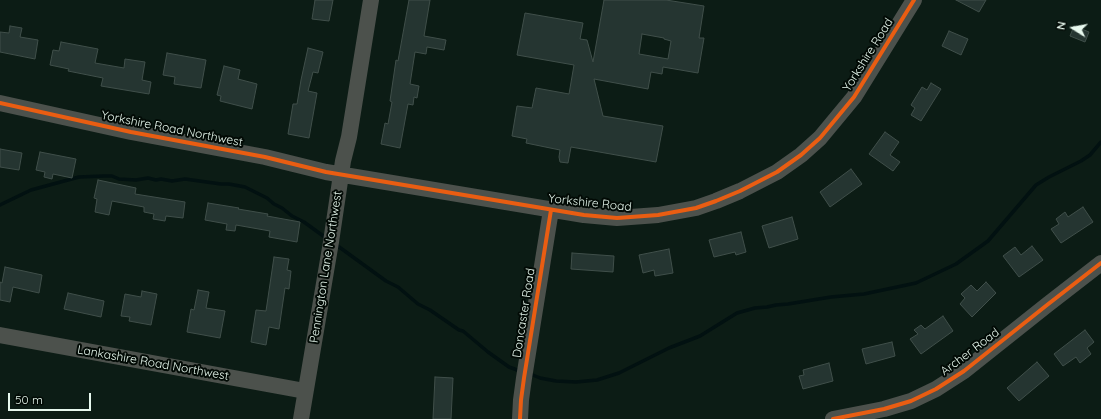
<!DOCTYPE html>
<style>
body{margin:0}
#map{position:relative;width:1101px;height:419px;overflow:hidden;background:#0c1c15;font-family:Quicksand,sans-serif}
canvas{display:block}
.north{position:absolute;left:1053px;top:8px;width:40px;height:40px;-webkit-text-stroke:3px #020a05;paint-order:stroke;rotate:281deg;font-size:11px;font-weight:700;line-height:16px;text-align:center;color:#e7f8ee}
.north::after{content:'';display:block;margin:auto;width:14px;height:18px;background:#e7f8ee;clip-path:polygon(50% 0,100% 100%,50% 72%,0 100%)}
.scale{position:absolute;left:8px;top:393px;width:83px;height:18px;box-sizing:border-box;border:2px solid #e7f8ee;border-top:0;padding-left:5px;font-size:12px;line-height:14px;white-space:nowrap;color:#e7f8ee;-webkit-text-stroke:3px #020a05;paint-order:stroke}
</style>
<div id="map">
<canvas width="1101" height="419"></canvas>
<div class="north">N</div>
<div class="scale">50 m</div>
</div>
<script>
const g = document.querySelector('canvas').getContext('2d');
g.lineJoin = 'round';
function toPath(rows) {
  const path = new Path2D();
  for (const r of rows) {
    path.moveTo(r[0], r[1]);
    for (let i = 2; i < r.length; i += 2) path.lineTo(r[i], r[i + 1]);
  }
  return path;
}
function stroke(path, color, width, dash) {
  g.strokeStyle = color;
  g.lineWidth = width;
  g.lineCap = dash ? 'butt' : 'round';
  g.setLineDash(dash || []);
  g.stroke(path);
}
function fill(path, color) {
  g.fillStyle = color;
  g.fill(path, 'evenodd');
}
function drawText(font, color, halo, rows, align = 'center') {
  g.font = font + ' Quicksand,sans-serif';
  g.lineWidth = 4;
  g.setLineDash([]);
  g.textBaseline = 'middle';
  g.strokeStyle = halo;
  g.fillStyle = color;
  for (const [text, x, y, turn = 0] of rows) {
    g.save();
    g.translate(x, y);
    g.rotate((+turn || 0) * Math.PI / 180);
    g.textAlign = isNaN(turn) ? turn : align;
    if (halo) g.strokeText(text, 0, 0);
    g.fillText(text, 0, 0);
    g.restore();
  }
}
stroke(toPath([
 [0,205,31,190,79,177,104,176,112,176,119,179,136,180,148,178,156,180,161,179,172,181,185,179,221,184,229,184,245,187,267,198,274,204,282,208,292,216,304,222,326,238],
 [335,244,386,281,398,287,418,304,430,310,459,330,463,331,488,352,509,367,520,371],
 [528,373,540,378,556,381,576,382,597,380,619,373,669,348,700,336,737,313,755,308,767,307,776,305,788,304,831,297,864,294,916,283,956,264,988,241,1036,185,1049,177,1081,161,1090,155,1101,142]
]), '#021111', 3.5);
const building = toPath([
 [315,0,333,0,329,21,312,19,315,0],
 [409,0,430,0,424,36,446,40,444,50,427,47,426,54,415,52,410,84,419,86,417,98,414,97,413,105,408,104,400,148,381,144,385,123,388,124,392,102,390,101,396,60,398,61,409,0],
 [604,0,666,0,704,6,699,38,704,38,698,73,663,67,662,74,651,72,648,89,594,79,603,116,663,126,656,162,571,147,568,163,560,162,559,157,560,150,526,143,527,139,512,136,517,106,532,108,536,88,569,94,574,65,517,55,525,13,583,23,580,39,587,40,593,62,604,0],
 [642,34,664,38,664,39,671,41,668,59,639,54,642,34],
 [956,0,986,0,979,12,956,0],
 [10,26,22,28,20,37,38,40,35,59,0,52,0,32,9,33,10,26],
 [1074,26,1089,32,1085,42,1070,36,1074,26],
 [949,31,968,39,961,55,942,46,949,31],
 [61,42,98,49,95,63,124,68,125,59,145,62,142,80,151,82,149,94,101,86,103,78,68,71,69,69,50,65,53,50,59,51,61,42],
 [308,48,323,52,318,73,313,72,308,91,317,93,309,138,288,134,293,104,297,104,301,80,308,48],
 [167,53,206,60,201,88,174,84,175,77,163,75,167,53],
 [224,66,240,70,238,79,257,84,252,109,220,101,221,96,217,95,224,66],
 [931,83,941,89,921,121,911,115,915,108,911,105,922,87,927,90,931,83],
 [885,132,899,142,890,155,900,162,893,171,869,154,885,132],
 [0,149,22,153,19,170,0,167,0,149],
 [40,152,76,159,72,178,53,174,52,179,44,177,45,172,36,170,40,152],
 [851,169,862,184,830,207,820,192,851,169],
 [98,180,136,188,135,194,185,202,183,218,166,216,165,221,153,219,154,214,144,212,144,207,112,201,109,215,95,212,97,199,94,198,98,180],
 [208,203,239,208,238,209,268,214,267,216,300,222,297,242,269,237,270,231,236,225,235,231,226,230,227,224,205,220,208,203],
 [1083,207,1093,222,1061,243,1051,229,1059,224,1056,219,1065,212,1068,217,1083,207],
 [792,217,798,239,769,248,762,226,792,217],
 [741,232,746,252,736,255,735,252,714,257,709,240,741,232],
 [1032,246,1043,260,1019,277,1003,256,1015,247,1021,255,1032,246],
 [669,249,673,273,655,276,654,270,643,273,639,255,669,249],
 [572,253,614,256,613,272,571,269,572,253],
 [274,257,289,259,287,270,291,271,289,289,285,288,279,329,269,327,266,345,251,342,256,310,266,311,274,257],
 [5,267,42,275,39,293,13,287,10,302,0,300,0,282,2,283,5,267],
 [986,282,996,293,972,317,960,304,965,298,961,294,971,285,977,291,986,282],
 [198,290,209,292,206,308,225,311,220,338,187,332,191,309,194,310,198,290],
 [142,291,157,294,151,325,129,321,130,317,121,316,125,294,141,297,142,291],
 [68,293,104,301,101,317,64,309,68,293],
 [943,316,953,331,921,354,910,339,918,334,914,330,921,325,925,329,943,316],
 [1085,330,1094,342,1087,348,1091,354,1080,363,1076,357,1063,366,1054,354,1085,330],
 [892,342,895,356,866,364,862,349,892,342],
 [1037,362,1049,376,1019,401,1007,388,1037,362],
 [829,363,833,381,803,389,799,376,804,375,803,370,829,363],
 [435,377,453,378,451,419,433,419,435,377]
]);
fill(building, '#253531');
stroke(building, '#404f4a', 1);
stroke(toPath([
 [0,103,131,132,265,157,326,172,584,215,617,218,658,215,696,208,716,201,740,191,777,172,801,155,820,138,854,97,914,0],
 [0,335,305,391],
 [301,419,331,242,343,161,349,137,371,0],
 [520,419,521,400,524,378,551,210],
 [833,419,884,409,911,401,936,389,964,371,1047,305,1101,263]
]), '#4c514c', 16);
stroke(toPath([
 [0,103,131,132,265,157,326,172,584,215,617,218,658,215,696,208,716,201,740,191,777,172,801,155,820,138,854,97,914,0],
 [520,419,521,400,524,378,551,210],
 [833,419,884,409,911,401,936,389,964,371,1047,305,1101,263]
]), '#e95d12', 4);
drawText('12px', '#e7f8ee', '#020a05', [
 ["Yorkshire Road",868,55,-58],
 ["Yorkshire Road Northwest",172,129,11],
 ["Yorkshire Road",590,203,6],
 ["Pennington Lane Northwest",326,267,-81],
 ["Doncaster Road",524,313,-81],
 ["Archer Road",970,352,-37],
 ["Lankashire Road Northwest",153,363,10]
]);
</script>
